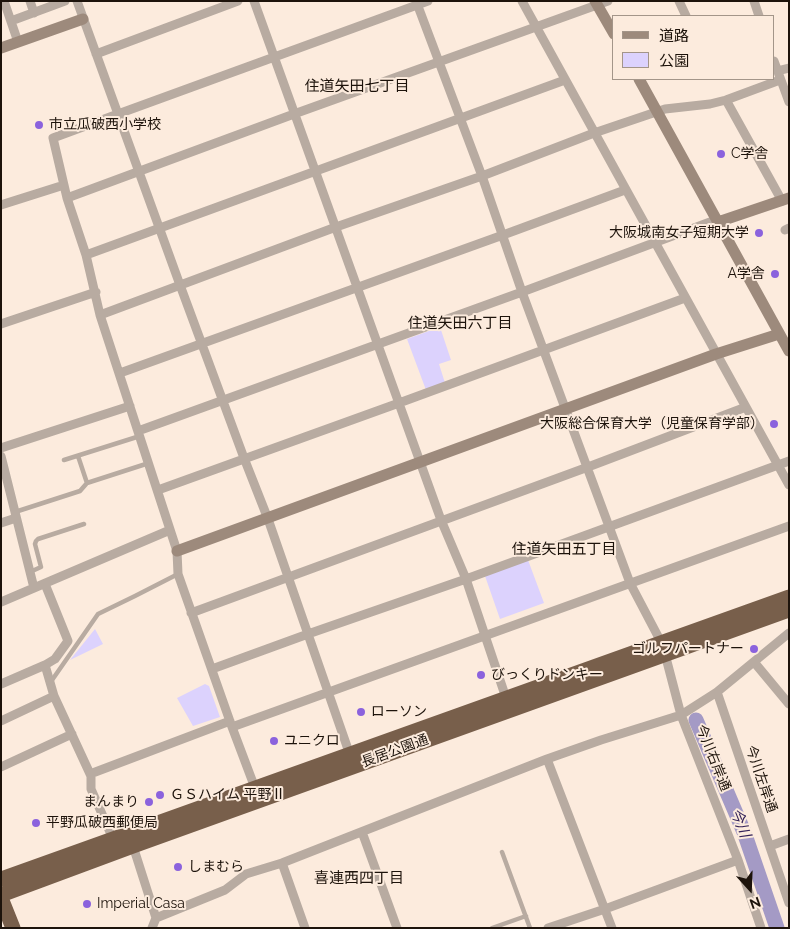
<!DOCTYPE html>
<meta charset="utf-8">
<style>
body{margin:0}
#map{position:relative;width:790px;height:929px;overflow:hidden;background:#fcebdd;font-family:Raleway,"Noto Sans JP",sans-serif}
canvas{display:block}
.frame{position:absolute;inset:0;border:2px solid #1d130b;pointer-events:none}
.legend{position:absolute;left:612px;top:15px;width:162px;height:65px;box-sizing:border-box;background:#fcebdd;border:1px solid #a39589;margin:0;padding:6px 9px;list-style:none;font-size:15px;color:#1d130b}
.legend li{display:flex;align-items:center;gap:10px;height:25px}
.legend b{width:25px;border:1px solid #a39589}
.north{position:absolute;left:725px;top:864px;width:50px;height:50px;-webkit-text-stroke:4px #fcebdd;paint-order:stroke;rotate:160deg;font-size:14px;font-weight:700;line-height:20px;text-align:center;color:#1d130b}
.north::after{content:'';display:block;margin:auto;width:18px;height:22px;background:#1d130b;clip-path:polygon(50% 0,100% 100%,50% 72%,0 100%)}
</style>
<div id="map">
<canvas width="790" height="929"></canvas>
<div class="frame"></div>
<ul class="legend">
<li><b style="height:6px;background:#9d8a7c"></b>道路</li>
<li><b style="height:14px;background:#dcd2fd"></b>公園</li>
</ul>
<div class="north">N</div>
</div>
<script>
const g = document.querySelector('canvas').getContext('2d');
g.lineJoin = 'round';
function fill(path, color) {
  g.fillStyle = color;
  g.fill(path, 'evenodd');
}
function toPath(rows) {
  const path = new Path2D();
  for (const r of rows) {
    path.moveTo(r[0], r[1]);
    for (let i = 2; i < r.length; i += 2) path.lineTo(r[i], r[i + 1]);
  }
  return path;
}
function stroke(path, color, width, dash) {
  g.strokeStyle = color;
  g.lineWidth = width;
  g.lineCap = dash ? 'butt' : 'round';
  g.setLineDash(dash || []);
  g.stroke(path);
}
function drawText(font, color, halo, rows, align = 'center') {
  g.font = font + ' Raleway,"Noto Sans JP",sans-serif';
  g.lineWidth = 4;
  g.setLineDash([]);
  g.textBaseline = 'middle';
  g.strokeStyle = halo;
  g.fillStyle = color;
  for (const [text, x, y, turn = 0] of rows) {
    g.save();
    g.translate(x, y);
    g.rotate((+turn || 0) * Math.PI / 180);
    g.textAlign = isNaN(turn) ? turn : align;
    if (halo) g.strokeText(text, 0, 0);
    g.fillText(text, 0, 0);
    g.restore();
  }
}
fill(toPath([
 [440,327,451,360,439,364,445,383,426,390,407,339],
 [528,560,544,603,500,619,485,576],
 [95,629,103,644,70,660],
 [205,684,209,686,220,717,193,726,177,698]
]), '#dcd2fd');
stroke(toPath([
 [696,720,744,832,777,928]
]), '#a49ac5', 15);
stroke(toPath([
 [78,456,87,483],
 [64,460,140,436],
 [15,512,80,491,87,483,149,463],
 [30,572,41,567,35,544,36,541,38,539,84,524],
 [50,683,98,614,135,596,178,574],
 [502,852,530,928],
 [492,928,526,916]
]), '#b8aba1', 4.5);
stroke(toPath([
 [4,1,18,42],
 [30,1,34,13],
 [77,1,180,285,244,458,268,519,351,758],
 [254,1,441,520,466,579,506,698],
 [416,1,482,176,522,292,630,583,661,642],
 [522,1,789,485],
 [679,1,686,16],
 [754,1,759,16],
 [11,21,65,1],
 [96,54,238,1],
 [774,61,789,102],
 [777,71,789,68],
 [726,100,782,201],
 [67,198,294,114,608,1],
 [1,205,64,185],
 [785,230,789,228],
 [86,255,565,80],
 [100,315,336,227,482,176,594,133,665,109,710,104,726,100,780,80],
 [1,324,96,292],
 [120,373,503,235,625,190],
 [138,431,522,292,710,222,718,222],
 [1,448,130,406],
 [1,456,34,588],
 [158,490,399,403,685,298],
 [1,523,16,518],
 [1,602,170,530],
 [191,613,588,467,746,407],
 [665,654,681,715,738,860,761,928],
 [754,662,789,704],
 [45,665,54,696,91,776,91,789,113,839],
 [212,669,308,634,466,579,789,461],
 [1,684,45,665,55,659,68,641,45,584],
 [717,692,789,903],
 [1,721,54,696],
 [232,727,789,526],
 [547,759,612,928],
 [1,767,72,734],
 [90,774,230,721],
 [255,788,232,727,178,574,177,551,100,315,86,255,67,198,53,138,118,114,428,1],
 [362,832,397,928],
 [133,846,156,918,152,928],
 [770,846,789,839],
 [282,863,305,928],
 [156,918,225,890,246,874,282,863,547,759,601,740,681,715,717,692,789,633],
 [548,928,605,909,738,860]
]), '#b8aba1', 9);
stroke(toPath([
 [595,1,614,34],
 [1,48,83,19],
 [639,79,789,351],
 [718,222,789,198],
 [177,551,716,354,779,334]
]), '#9d8a7c', 11);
stroke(toPath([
 [1,879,789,597],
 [1,895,133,846,789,610],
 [1,898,13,928]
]), '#785f4b', 15);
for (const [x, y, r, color] of [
 [39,125,5,"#8b62dd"],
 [721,154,5,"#8b62dd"],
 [759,233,5,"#8b62dd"],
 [775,274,5,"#8b62dd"],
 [774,424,5,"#8b62dd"],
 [754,649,5,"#8b62dd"],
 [481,675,5,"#8b62dd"],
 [361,712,5,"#8b62dd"],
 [274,741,5,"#8b62dd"],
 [160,795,5,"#8b62dd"],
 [149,802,5,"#8b62dd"],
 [36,823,5,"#8b62dd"],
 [178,867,5,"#8b62dd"],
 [87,904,5,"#8b62dd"]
]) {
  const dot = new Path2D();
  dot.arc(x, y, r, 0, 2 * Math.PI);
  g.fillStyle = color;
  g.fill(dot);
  stroke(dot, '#fcebdd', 2);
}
drawText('14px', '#1d130b', '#fcebdd', [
 ["市立瓜破西小学校",49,125],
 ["C学舎",731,154],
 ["大阪城南女子短期大学",749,233,"right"],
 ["A学舎",765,274,"right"],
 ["大阪総合保育大学（児童保育学部）",764,424,"right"],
 ["ゴルフパートナー",744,649,"right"],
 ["びっくりドンキー",491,675],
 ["ローソン",371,712],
 ["ユニクロ",284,741],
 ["ＧＳハイム 平野Ⅱ",170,795],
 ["まんまり",139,802,"right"],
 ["平野瓜破西郵便局",46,823],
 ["しまむら",188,867],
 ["Imperial Casa",97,904]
], 'left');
drawText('14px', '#1d130b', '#fcebdd', [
 ["長居公園通",395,751,-20],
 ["今川右岸通",713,758,68],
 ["今川左岸通",761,779,71]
]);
drawText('15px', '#1d130b', '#fcebdd', [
 ["住道矢田七丁目",357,86],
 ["住道矢田六丁目",460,323],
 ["住道矢田五丁目",564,549],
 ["喜連西四丁目",359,878]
]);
drawText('italic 15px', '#342258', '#fcebdd', [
 ["今川",740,823,68]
]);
</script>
